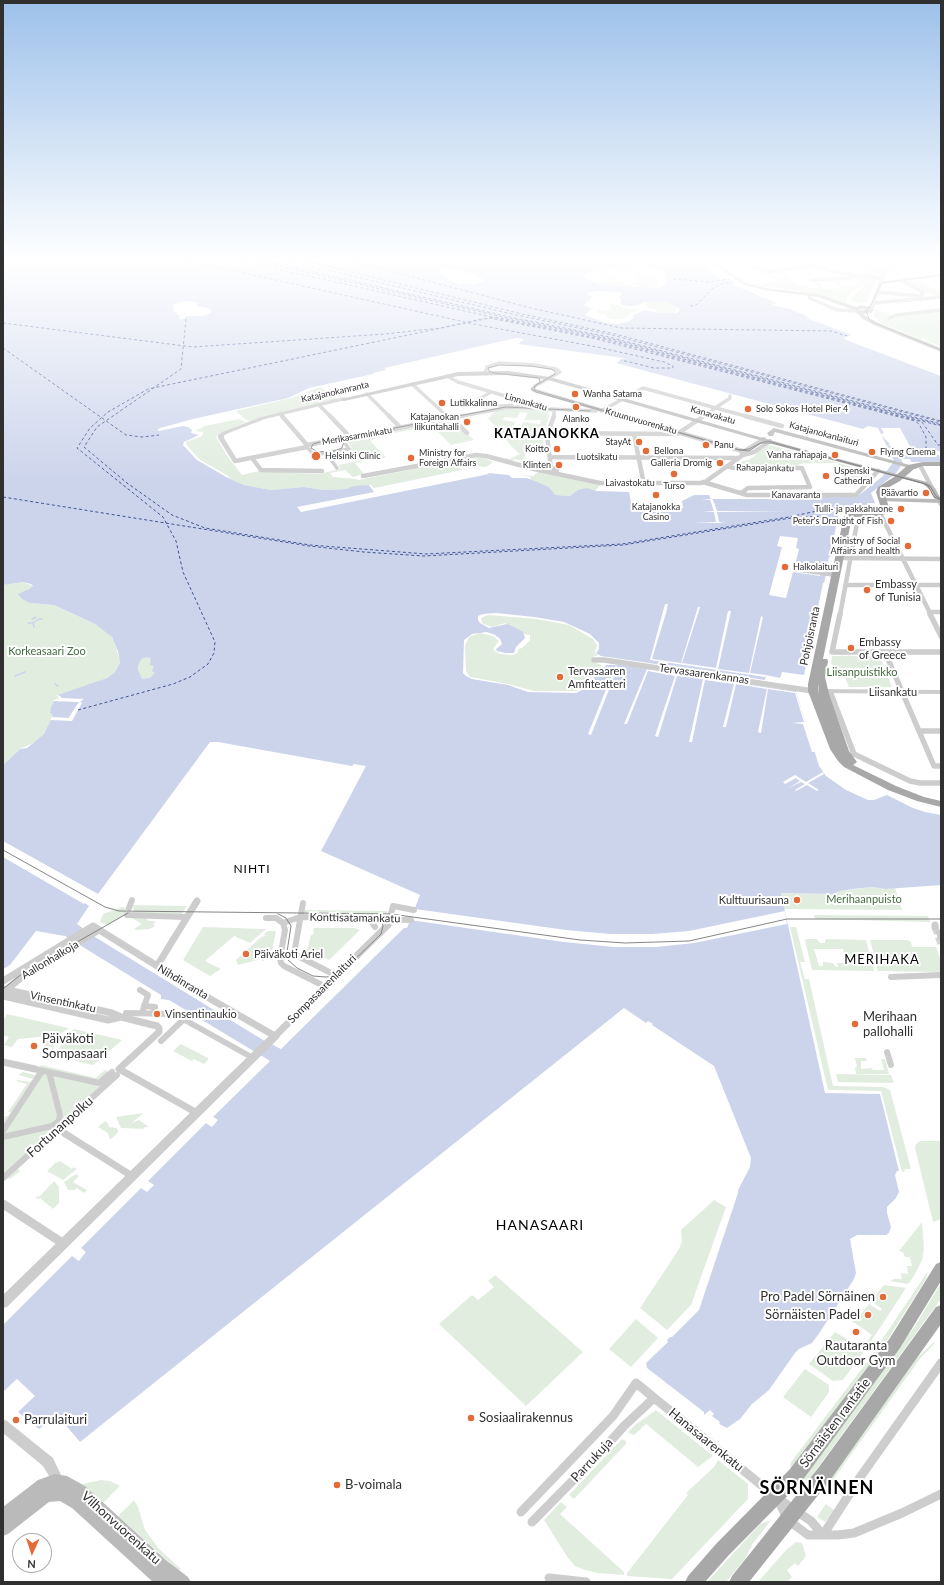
<!DOCTYPE html>
<meta charset="utf-8">
<style>
body{margin:0}
#map{position:relative;width:944px;height:1585px;overflow:hidden;background:#fff;font-family:Lato,sans-serif}
canvas{display:block}
.frame{position:absolute;inset:0;border:4px solid #303030;pointer-events:none}
.north{position:absolute;left:12px;top:1533px;width:40px;height:40px;box-sizing:border-box;background:#fff;border:1px solid #acacac;border-radius:50%;rotate:183deg;font-size:11px;font-weight:700;line-height:16px;text-align:center;color:#303030}
.north::after{content:'';display:block;margin:auto;width:14px;height:18px;background:#e26b38;clip-path:polygon(50% 0,100% 100%,50% 72%,0 100%)}
</style>
<div id="map">
<canvas width="944" height="1585"></canvas>
<div class="frame"></div>
<div class="north">N</div>
</div>
<script>
const g = document.querySelector('canvas').getContext('2d');
g.lineJoin = 'round';
function fill(path, color) {
  g.fillStyle = color;
  g.fill(path, 'evenodd');
}
function toPath(rows) {
  const path = new Path2D();
  for (const r of rows) {
    path.moveTo(r[0], r[1]);
    for (let i = 2; i < r.length; i += 2) path.lineTo(r[i], r[i + 1]);
  }
  return path;
}
function stroke(path, color, width, dash) {
  g.strokeStyle = color;
  g.lineWidth = width;
  g.lineCap = dash ? 'butt' : 'round';
  g.setLineDash(dash || []);
  g.stroke(path);
}
function drawText(font, color, halo, rows, align = 'center') {
  g.font = font + ' Lato,sans-serif';
  g.lineWidth = 4;
  g.setLineDash([]);
  g.textBaseline = 'middle';
  g.strokeStyle = halo;
  g.fillStyle = color;
  for (const [text, x, y, turn = 0] of rows) {
    g.save();
    g.translate(x, y);
    g.rotate((+turn || 0) * Math.PI / 180);
    g.textAlign = isNaN(turn) ? turn : align;
    if (halo) g.strokeText(text, 0, 0);
    g.fillText(text, 0, 0);
    g.restore();
  }
}
fill(toPath([
 [821,260,899,260,879,272,880,275,879,277,862,274,871,273,864,269,866,268,860,266,854,267,856,268,855,270,852,269,852,266,850,268,834,265,822,267,814,265,828,265,820,261],
 [638,265,640,265,631,268,642,267,649,270,618,270,614,269,607,270,609,273,608,276,616,277,615,278,617,279,611,280,606,279,605,276,598,276,606,273,590,272,603,267],
 [636,271,659,278,657,278,661,279,657,282,659,285,650,285,663,287,642,287,633,285,626,286,606,285,600,285,599,283,603,283,599,281,606,280,609,281,608,283,620,281,624,284,627,284,626,282,635,283,637,280,631,277,633,276,630,275,636,274],
 [783,271,793,281,784,282,792,282,799,285,806,285,808,287,807,288,819,288,814,282,811,282,814,280,825,289,842,288,832,279,850,279,838,280,842,285,855,286,858,283,854,282,852,280,858,277,877,279,867,301,864,303,850,301,855,294,867,284,865,283,851,293,847,298,846,303,817,294,773,288,752,284,779,282,768,277,772,277,766,272,778,277,783,277,781,275,775,276,774,273],
 [917,280,941,292,941,296,935,296,904,282],
 [647,302,666,302,678,309,674,313,655,312,657,310,645,307,648,306,645,304],
 [611,303,627,309,640,309,630,314,628,317,619,319,611,319,605,316,606,314,597,313,598,310,610,310],
 [875,309,891,314,887,318,890,319,895,316,941,312,941,347,927,341,924,338,921,338,922,340,881,323,877,320,879,318,876,318,874,315],
 [320,387,338,399,265,416,250,421,245,419,236,411,291,398],
 [516,408,548,411,549,417,543,435,535,435,535,440,543,440,545,454,525,454,525,457,522,457,530,460,542,469,526,466,530,463,515,459,510,462,502,460,506,458,510,459,520,454,513,448,488,418,496,411],
 [520,412,528,413,524,420,541,420,540,424,523,422,521,428,513,427,515,422,503,420,504,417,517,418],
 [239,419,246,422,220,433,216,437,228,457,242,475,259,471,319,474,340,469,339,465,359,461,349,449,352,448,347,441,356,439,356,438,446,420,454,421,474,440,451,445,435,429,433,429,434,428,432,426,388,434,389,435,370,440,372,441,371,442,386,457,355,463,364,474,353,477,345,470,330,473,333,477,356,479,358,480,454,461,462,470,374,488,371,485,346,489,323,490,304,487,271,490,244,485,228,478,230,477,199,459,186,444,186,442,202,436,203,432,195,431,205,426],
 [768,445,829,460,870,473,862,482,846,480,842,473,837,473,836,470,841,470,838,463,804,463,795,466,738,466,743,461,749,460,757,454,756,453],
 [476,458,484,458,493,462,486,467,474,466,463,467,457,462],
 [538,472,600,485,596,490,582,489,570,496,554,495,551,489,547,486,532,481,530,479,531,477,521,475,533,476],
 [23,582,33,586,26,591,30,603,54,605,95,624,108,633,112,637,116,646,120,663,115,672,107,678,80,688,62,696,44,734,35,742,20,749,3,765,3,585],
 [488,615,537,619,569,625,593,639,597,645,595,653,598,655,593,657,592,662,602,665,582,689,576,691,534,691,508,684,470,677,466,671,465,646,469,637,480,633,493,636,499,641,493,649,495,651,500,654,512,655,518,653,518,649,522,648,530,640,530,635,523,634,505,623,493,627,486,625,482,623,481,618],
 [137,652,165,659,146,686,124,666],
 [832,656,880,656,892,687,849,687,841,669,831,664],
 [872,887,886,889,895,888,902,910,784,909,781,893,833,894,840,891],
 [133,905,187,906,181,915,134,914],
 [122,907,127,908,125,915,108,925,100,922,103,914],
 [304,910,387,911,388,917,303,916],
 [814,915,928,916,930,922,815,919],
 [132,918,146,918,149,921,154,921,156,923,153,923,155,926,150,929,137,930,134,929,142,924],
 [203,927,264,929,266,929,250,943,234,936,205,961,221,969,210,976,183,960],
 [790,927,796,927,805,962,800,962,805,979,809,979,833,1086,883,1087,890,1090,911,1169,905,1169,904,1172,902,1172,881,1091,828,1090],
 [314,928,354,928,360,930,329,960,307,950,311,935,313,935],
 [268,931,276,931,272,950,267,952,265,954,268,957,274,958,262,961,261,959,238,965,236,960,261,937,265,936,264,934],
 [806,939,817,939,820,943,825,943,825,940,827,939,866,940,874,971,812,970,805,940],
 [814,949,843,949,844,954,849,955,851,962,837,963,838,966,837,967,834,965,833,963,823,962,823,966,819,966],
 [870,940,907,940,911,942,912,947,936,947,941,961,941,972,878,971],
 [7,1014,68,1028,69,1028,59,1035,18,1039,12,1047,4,1045,9,1037,3,1035,3,1020],
 [74,1029,105,1036,122,1040,93,1065,56,1056,59,1048,65,1041,64,1036],
 [59,1038,53,1048,55,1049,54,1053,49,1059,46,1058,52,1049,52,1047,42,1045,42,1040],
 [181,1044,208,1058,208,1060,204,1064,194,1059,192,1061,173,1051],
 [855,1058,866,1058,867,1061,861,1061,861,1069,872,1068,873,1070,884,1070,881,1059,885,1059,889,1074,856,1074,855,1068,857,1066],
 [41,1065,96,1078,105,1070,118,1078,52,1138,54,1139,47,1145,45,1144,18,1169,20,1171,10,1179,8,1178,3,1182,3,1120,6,1116,8,1116,11,1112,8,1112,27,1084,16,1081,18,1080,30,1082,33,1079,18,1075,23,1072,35,1075],
 [836,1074,891,1075,894,1083,838,1082],
 [143,1113,132,1123,139,1120,149,1127,145,1127,143,1129,121,1128,116,1117],
 [105,1121,108,1123,109,1127,117,1128,118,1132,111,1139,109,1138,108,1133,98,1127],
 [920,1141,941,1141,941,1219,933,1222,915,1148,916,1144],
 [60,1161,72,1169,73,1167,77,1169,63,1180,47,1171,56,1162,57,1163],
 [76,1174,79,1176,73,1182,87,1190,84,1193,77,1188,74,1190,68,1190,64,1182],
 [54,1181,59,1187,59,1203,53,1209,40,1198,38,1199,35,1198,41,1195],
 [714,1200,726,1207,691,1305,667,1330,640,1308,679,1249,682,1241,681,1230],
 [922,1222,924,1249,922,1260,916,1272,910,1282,907,1284,890,1281,894,1279,902,1279,901,1273,908,1274,907,1266,912,1266,910,1257,905,1257,903,1252,899,1251],
 [928,1271,926,1279,881,1350,792,1469,790,1466,791,1462,867,1362],
 [495,1275,583,1352,526,1406,439,1324,472,1295,478,1300,494,1287,488,1281],
 [941,1283,941,1299,808,1481,804,1478,915,1326],
 [884,1285,906,1288,874,1337,843,1380,833,1381,809,1364,835,1332,862,1348,872,1335,852,1321,853,1319,857,1319,869,1304,880,1311,882,1309,871,1301],
 [636,1319,658,1338,631,1367,609,1349],
 [934,1342,935,1343,919,1360,825,1491,822,1490,917,1358],
 [805,1369,829,1385,829,1392,811,1417,783,1397],
 [656,1410,692,1439,713,1456,698,1467,646,1424,634,1435,629,1433,628,1432,635,1425],
 [622,1439,626,1441,626,1444,574,1499,569,1495],
 [718,1460,748,1484,748,1499,672,1579,627,1576,627,1573,688,1495,686,1493,714,1467],
 [101,1480,110,1481,120,1486,103,1503,83,1484],
 [134,1500,138,1507,145,1530,159,1549,181,1569,179,1571,118,1516],
 [561,1502,567,1507,560,1514,624,1572,624,1575,598,1573,585,1570,575,1566,568,1558,544,1520],
 [826,1504,835,1511,825,1522,817,1517],
 [771,1520,752,1545,745,1559,726,1582,707,1582,760,1524],
 [796,1542,802,1543,806,1556,798,1566,795,1563,787,1570,792,1577,787,1582,758,1582,786,1550]
]), '#e1eddf');
fill(toPath([
 [3,260,694,260,696,261,703,260,708,263,698,263,719,277,720,280,730,279,735,282,731,284,777,303,771,305,790,309,809,317,806,318,852,335,844,337,846,340,941,376,941,451,898,452,900,455,939,455,941,462,911,462,910,459,901,459,903,463,901,466,896,473,871,493,875,503,871,503,871,509,839,511,830,557,829,557,828,562,829,562,824,583,823,583,804,675,782,672,780,678,766,675,765,680,601,656,596,653,599,649,599,643,590,634,564,622,534,617,496,613,483,614,478,616,478,620,480,623,489,628,507,624,516,628,523,632,525,638,516,647,514,653,505,653,497,651,496,649,502,644,500,639,495,635,487,632,472,634,464,640,463,673,466,676,472,679,508,685,528,692,576,693,582,690,606,665,621,665,796,691,819,766,826,776,846,790,868,800,874,800,887,795,913,808,925,812,941,815,941,885,886,889,872,887,853,889,840,891,833,894,781,893,825,1093,880,1094,899,1171,897,1171,895,1175,899,1192,896,1198,887,1207,887,1213,891,1227,889,1233,886,1235,857,1235,850,1239,856,1273,854,1279,820,1332,812,1343,799,1349,795,1353,769,1390,752,1404,740,1419,727,1428,719,1424,720,1422,712,1416,714,1414,710,1410,704,1415,704,1412,647,1368,646,1363,668,1342,667,1340,670,1337,672,1337,699,1310,738,1193,738,1190,750,1167,751,1158,714,1066,652,1025,653,1024,648,1021,646,1023,624,1008,80,1442,57,1415,39,1429,18,1412,35,1396,17,1379,3,1392,3,1325,72,1256,79,1261,86,1252,81,1248,141,1188,147,1192,154,1185,148,1181,206,1123,212,1127,218,1120,213,1117,270,1061,169,1000,161,999,161,995,65,936,36,931,10,965,3,969,3,765,20,749,27,748,44,734,53,715,50,713,51,707,54,701,59,701,61,696,58,695,107,678,115,672,120,663,118,651,112,637,95,624,54,605,30,603,22,599,18,594,29,589,33,586,31,584,23,582,3,585],
 [640,264,655,268,666,273,665,277,667,280,664,285,661,288,602,285,586,279,584,275,599,267],
 [442,268,464,271,479,277,484,281,474,285,466,283,461,285,455,283,439,273,440,271,439,269],
 [598,291,619,292,622,294,618,298,622,299,620,302,621,304,627,306,634,306,646,302,666,302,680,309,677,313,668,313,653,312,644,310,632,316,634,317,630,321,618,324,606,323,585,315,592,309,584,305,587,301,591,299,592,296,586,293],
 [192,301,197,303,197,306,208,308,211,310,211,313,203,316,187,316,184,319,179,319,180,316,173,311,174,309,173,305,178,302],
 [516,338,524,339,518,344,624,358,616,363,863,429,868,426,878,428,894,461,883,476,858,496,795,497,796,499,711,499,709,495,694,495,682,501,683,508,632,507,629,492,597,491,587,488,578,490,570,496,555,495,551,489,547,486,527,478,512,478,509,475,488,473,472,468,374,488,371,485,354,486,346,489,323,490,304,487,271,490,244,485,228,478,197,460,183,445,184,442,199,435,191,433,192,430,188,427,183,426,159,431,157,430,160,428,193,419,288,398,309,388,373,374,373,373,386,370,384,368],
 [146,657,151,658,150,665,154,666,152,671,155,673,150,678,142,679,138,670,138,666,141,659],
 [210,742,218,742,352,766,354,764,366,766,321,851,420,895,407,928,404,928,281,1049,263,1040,95,937,77,924,89,906,85,903,98,894]
]), '#ccd4ec');
fill(toPath([
 [881,428,900,428,911,448,891,448,890,445,887,445,890,444,881,435,881,434,884,433],
 [472,468,486,472,489,474,301,512,297,507,374,492,369,485,371,485,374,488],
 [711,499,713,500,717,511,788,512,717,512,719,522,725,523,694,523,716,522,714,512,702,512,714,511,710,500,701,500],
 [780,536,798,538,796,548,799,549,795,565,822,569,820,576,793,572,786,598,769,595,782,547,777,546],
 [665,604,668,604,666,613,652,659,681,663,698,607,700,607,682,663,716,668,728,611,731,611,718,669,749,673,761,616,763,617,750,673,766,675,765,677,650,660],
 [616,665,617,667,612,682,591,735,588,734],
 [647,669,796,692,815,752,812,752,803,724,791,723,804,722,795,693,768,689,761,733,758,732,767,689,736,684,726,727,723,727,734,684,705,680,692,742,689,742,703,679,677,676,658,737,655,736,675,676,648,671,627,724,624,724],
 [56,694,62,698,84,699,80,702,82,703,72,721,50,720,52,717,70,718,69,717,79,702,52,701,59,698],
 [823,772,824,774,808,783,819,790,817,791,807,785,796,791,795,790,805,784,801,782,788,788,800,781,796,778,785,784,783,782,795,775,806,782],
 [3,841,98,894,84,904,3,857],
 [415,909,566,930,611,934,652,934,689,931,785,911,787,924,694,943,656,947,614,947,564,942,410,920]
]), '#fff');
stroke(toPath([
 [32,619,36,617],
 [28,623,33,623,34,627],
 [33,623,39,619,42,619],
 [15,676,25,672],
 [55,684,58,686]
]), '#ccd4ec', 1.5);
stroke(toPath([
 [178,260,208,265,465,322],
 [237,260,505,320,606,340,922,422,938,445,941,445],
 [253,260,503,317,608,338,941,425],
 [262,260,510,317,609,337,941,424],
 [285,260,516,315,612,335,941,422],
 [303,260,522,314,615,334,941,421],
 [348,260,531,308,621,328,831,331,847,336],
 [673,279,709,282,729,279],
 [690,306,696,305,713,288,724,283,733,283],
 [489,318,592,338,915,421,919,424,926,437,926,452],
 [186,319,181,369,97,427,84,447,127,483,172,515,205,528,310,545,426,554,622,544,789,517,831,508,845,508,850,510],
 [3,323,193,347,385,334,440,328,486,318],
 [468,323,597,347,664,362,673,366,673,368,654,368,621,360],
 [3,348,126,435,142,437,159,435],
 [3,497,309,546,364,552,424,556,623,545,791,518,825,516],
 [78,710,173,684,190,677,208,664,214,653,215,642,183,572,176,541,163,517,77,448,90,428,108,412,148,389,495,317,603,338,941,426]
]), '#3f5392', 1, [3, 2.5]);
stroke(toPath([
 [935,927,941,944]
]), '#d6d6d6', 7, [7, 3.5]);
stroke(toPath([
 [491,392,479,399,484,407,512,405]
]), '#cdcdcd', 3);
stroke(toPath([
 [307,447,314,455,349,449,344,442,348,437],
 [326,453,337,468],
 [835,473,838,479,836,479]
]), '#cdcdcd', 3.5);
stroke(toPath([
 [303,903,294,954,333,974],
 [129,908,132,900],
 [127,915,185,917],
 [266,918,276,918,283,923,300,917,411,920],
 [369,918,375,927],
 [389,921,393,906,414,910],
 [283,923,285,930,280,958,281,963,284,966,322,985],
 [941,933,939,933,941,938],
 [891,977,941,975],
 [140,990,148,995,142,1013],
 [144,1006,155,1007,153,1013],
 [126,1013,174,1014,253,1058],
 [161,1041,184,1019],
 [887,1052,891,1065],
 [35,1069,99,1083,112,1072],
 [49,1072,60,1115,59,1121,52,1126],
 [3,1131,42,1071],
 [3,1137,52,1126,64,1133],
 [3,1178,117,1075]
]), '#cdcdcd', 6);
stroke(toPath([
 [709,260,744,283],
 [755,260,750,263,751,267,768,272,812,266],
 [800,260,814,266,837,272,882,279],
 [855,260,884,273],
 [933,260,941,264],
 [811,280,850,278,855,276],
 [900,280,923,292,920,298,922,299],
 [877,292,920,296],
 [810,297,809,298,837,310,859,311],
 [873,303,941,297],
 [889,318,896,315,941,310],
 [485,373,487,367,499,363,534,365,556,369,560,372,535,386,533,390,625,417],
 [447,376,458,382,539,406],
 [412,384,448,417],
 [367,394,390,417],
 [319,405,331,417],
 [551,409,596,411],
 [554,410,554,417],
 [601,411,643,388,749,417],
 [280,414,283,417],
 [457,417,504,408,518,407,554,410],
 [702,417,730,398,730,396]
]), '#cdcdcd', 3.5);
stroke(toPath([
 [282,416,307,445],
 [330,416,350,437],
 [389,416,401,428],
 [447,416,450,419],
 [554,416,547,435,551,468,557,470],
 [622,416,749,453],
 [745,416,782,426],
 [452,418,467,433],
 [548,433,677,434,704,416],
 [634,434,643,480],
 [742,453,764,439],
 [550,457,738,458],
 [252,458,261,470,322,471],
 [235,461,307,447,307,445,462,416],
 [727,466,734,468,802,468,810,487,748,488,741,493],
 [921,467,932,488],
 [363,476,476,455,486,456,534,469,600,483,701,483,705,482,743,455,754,452,770,441],
 [703,482,747,495,856,495,878,471],
 [941,501,939,501,941,504],
 [882,517,931,615],
 [839,558,941,559],
 [794,569,836,575],
 [846,585,941,585],
 [929,612,941,612],
 [840,615,857,523,859,520,869,517]
]), '#cdcdcd', 4.5);
stroke(toPath([
 [840,614,832,652,941,652],
 [930,614,941,636],
 [885,652,934,766,941,766],
 [594,660,604,660,813,691],
 [831,694,854,754,910,781,920,783,941,783],
 [919,731,941,731]
]), '#cdcdcd', 5.5);
stroke(toPath([
 [935,925,935,927],
 [157,966,197,901],
 [3,981,93,926,207,997,275,1036,388,925],
 [3,989,112,1013,121,1017,157,1026,159,1028,159,1032,119,1069,197,1113],
 [5,991,24,975,99,930],
 [3,996,108,1020,121,1017],
 [3,1062,35,1069],
 [64,1133,132,1176]
]), '#cdcdcd', 7);
stroke(toPath([
 [3,1204,64,1244],
 [777,1498,788,1520,808,1535,838,1535,854,1533,902,1513,941,1494],
 [521,1512,613,1416,636,1383,776,1497,811,1521,823,1535],
 [532,1522,599,1454,624,1426,654,1398],
 [823,1535,861,1476,941,1363],
 [549,1578,586,1582]
]), '#cdcdcd', 9);
fill(toPath([
 [900,260,905,260,886,273,883,281,941,274,941,276,882,284,873,310,869,311,882,272,900,260],
 [344,397,347,399,346,400,265,419,226,434,224,436,224,438,238,461,237,462,233,462,218,438,218,435,222,432,261,417,344,397],
 [815,689,941,690,941,694,818,693,814,691,815,689],
 [275,1032,278,1033,280,1036,278,1039,7,1307,3,1308,3,1295,272,1033,275,1032],
 [3,1419,7,1421,53,1458,61,1475,61,1485,60,1490,55,1491,50,1490,49,1485,49,1476,43,1466,3,1433,3,1419]
]), '#cdcdcd');
fill(toPath([
 [744,282,765,288,819,294,856,307,861,305,871,307,874,310,871,313,863,314,867,317,878,323,941,348,941,352,874,325,863,319,854,310,818,297,763,290,742,284,742,282,744,282],
 [859,309,862,309,868,310,860,310,859,309],
 [508,371,550,377,805,450,927,482,935,488,941,499,941,503,880,501,879,500,882,498,935,499,929,489,923,484,801,452,548,380,508,375,458,376,344,401,341,399,458,372,508,371],
 [774,428,917,467,918,468,913,469,775,432,773,436,769,436,767,433,774,428],
 [55,1474,67,1476,85,1486,167,1561,188,1577,191,1582,153,1582,72,1508,60,1501,49,1502,8,1534,3,1536,3,1507,38,1480,55,1474]
]), '#bababa');
fill(toPath([
 [923,462,941,462,941,466,923,466,914,469,900,481,884,490,889,508,886,514,877,516,852,517,823,659,827,659,828,661,825,677,829,694,849,751,857,762,853,765,896,786,924,797,941,801,941,807,917,801,888,790,844,767,838,761,830,749,808,691,808,684,844,516,853,512,880,511,881,508,876,492,878,487,894,477,908,465,923,462],
 [818,683,819,694,826,714,818,691,818,683],
 [941,1262,941,1281,900,1348,802,1481,728,1556,705,1582,685,1582,688,1576,716,1544,790,1469,890,1338,936,1264,941,1262],
 [941,1305,941,1324,831,1479,749,1582,729,1582,732,1576,819,1467,936,1307,941,1305]
]), '#a8a8a8');
stroke(toPath([
 [941,275,881,283,872,303,866,311,869,319,875,323,941,350],
 [394,429,348,438,344,441,342,448,334,451,318,452,311,448,313,444,320,442,506,407,590,411],
 [941,499,936,496,930,486,926,484,828,457,768,441,760,443,749,449,740,450,534,390,535,386,555,374,555,371,551,369,530,366,499,365,488,368,489,371,494,373,539,378,540,382,531,389,536,392,739,450,749,451,761,443,772,443,922,483,928,486,934,497,941,500],
 [3,850,105,907,119,911,391,914,580,940,625,943,689,941,787,919,941,919],
 [278,914,286,918,291,926,287,952,288,960,297,968,313,976,326,977,336,976,342,972,381,934,383,926,382,922,371,914],
 [3,989,23,973,128,913]
]), '#858585', 1);
const sky = g.createLinearGradient(0, 0, 0, 482);
sky.addColorStop(0, '#9dc1ea');
sky.addColorStop(0.54, '#fff');
sky.addColorStop(1, '#ffffff00');
g.fillStyle = sky;
g.fillRect(0, 0, 944, 482);
for (const [x, y, r, color] of [
 [575,394,4,"#e26b38"],
 [442,403,4,"#e26b38"],
 [576,407,4,"#e26b38"],
 [748,409,4,"#e26b38"],
 [467,422,4,"#e26b38"],
 [639,442,4,"#e26b38"],
 [706,445,4,"#e26b38"],
 [557,449,4,"#e26b38"],
 [646,451,4,"#e26b38"],
 [872,452,4,"#e26b38"],
 [835,455,4,"#e26b38"],
 [316,456,5,"#e26b38"],
 [411,458,4,"#e26b38"],
 [720,463,4,"#e26b38"],
 [559,465,4,"#e26b38"],
 [674,474,4,"#e26b38"],
 [826,476,4,"#e26b38"],
 [926,493,4,"#e26b38"],
 [656,495,4,"#e26b38"],
 [901,509,4,"#e26b38"],
 [891,521,4,"#e26b38"],
 [908,546,4,"#e26b38"],
 [785,567,4,"#e26b38"],
 [867,590,4,"#e26b38"],
 [851,648,4,"#e26b38"],
 [560,677,4,"#e26b38"],
 [797,900,4,"#e26b38"],
 [246,954,4,"#e26b38"],
 [157,1014,4,"#e26b38"],
 [855,1024,4,"#e26b38"],
 [34,1046,4,"#e26b38"],
 [883,1297,4,"#e26b38"],
 [868,1315,4,"#e26b38"],
 [856,1332,4,"#e26b38"],
 [471,1418,4,"#e26b38"],
 [16,1420,4,"#e26b38"],
 [337,1485,4,"#e26b38"]
]) {
  const dot = new Path2D();
  dot.arc(x, y, r, 0, 2 * Math.PI);
  g.fillStyle = color;
  g.fill(dot);
  stroke(dot, '#fff', 1.5);
}
drawText('9px', '#303030', '#fff', [
 ["Katajanokanranta",335,392,-13],
 ["Linnankatu",526,402,16],
 ["Kanavakatu",713,415,16],
 ["Kruunuvuorenkatu",641,421,16],
 ["Katajanokanlaituri",824,434,15],
 ["Merikasarminkatu",357,436,-10],
 ["Luotsikatu",597,457],
 ["Rahapajankatu",765,468,1],
 ["Laivastokatu",630,483],
 ["Kanavaranta",796,495]
]);
drawText('9px', '#303030', '#fff', [
 ["Wanha Satama",583,394],
 ["Lutikkalinna",450,403],
 ["Solo Sokos Hotel Pier 4",756,409],
 ["Katajanokan",459,417,"right"],
 ["liikuntahalli",459,427,"right"],
 ["Alanko",576,419,"center"],
 ["StayAt",631,442,"right"],
 ["Panu",714,445],
 ["Koitto",549,449,"right"],
 ["Bellona",654,451],
 ["Flying Cinema",880,452],
 ["Ministry for",419,453],
 ["Foreign Affairs",419,463],
 ["Vanha rahapaja",827,455,"right"],
 ["Helsinki Clinic",325,456],
 ["Galleria Dromig",712,463,"right"],
 ["Klinten",551,465,"right"],
 ["Uspenski",834,471],
 ["Cathedral",834,481],
 ["Turso",674,486,"center"],
 ["Päävartio",918,493,"right"],
 ["Katajanokka",656,507,"center"],
 ["Casino",656,517,"center"],
 ["Tulli- ja pakkahuone",893,509,"right"],
 ["Peter's Draught of Fish",883,521,"right"],
 ["Ministry of Social",900,541,"right"],
 ["Affairs and health",900,551,"right"],
 ["Halkolaituri",793,567]
], 'left');
drawText('11px', '#303030', '#fff', [
 ["Embassy",875,584],
 ["of Tunisia",875,597],
 ["Embassy",859,642],
 ["of Greece",859,655],
 ["Tervasaaren",568,671],
 ["Amfiteatteri",568,684],
 ["Kulttuurisauna",789,900,"right"],
 ["Päiväkoti Ariel",254,954],
 ["Vinsentinaukio",165,1014]
], 'left');
drawText('11px', '#303030', '#fff', [
 ["Pohjoisranta",810,636,-78],
 ["Tervasaarenkannas",704,674,8],
 ["Liisankatu",893,692],
 ["Konttisatamankatu",355,918,1],
 ["Aallonhalkoja",50,960,-31],
 ["Nihdinranta",183,982,31],
 ["Sompasaarenlaituri",322,989,-45],
 ["Vinsentinkatu",63,1002,12]
]);
drawText('11px', '#426c3e', '#fff', [
 ["Korkeasaari Zoo",47,651],
 ["Liisanpuistikko",862,672],
 ["Merihaanpuisto",864,899]
]);
g.letterSpacing = '1px';
drawText('12px', '#000', '#fff', [
 ["NIHTI",252,869]
]);
g.letterSpacing = '0px';
g.letterSpacing = '1px';
drawText('bold 13px', '#000', '#fff', [
 ["KATAJANOKKA",547,434]
]);
g.letterSpacing = '0px';
g.letterSpacing = '1px';
drawText('13px', '#000', '#fff', [
 ["MERIHAKA",882,960]
]);
g.letterSpacing = '0px';
drawText('13px', '#303030', '#fff', [
 ["Merihaan",863,1017],
 ["pallohalli",863,1032],
 ["Päiväkoti",42,1039],
 ["Sompasaari",42,1054],
 ["Pro Padel Sörnäinen",875,1297,"right"],
 ["Sörnäisten Padel",860,1315,"right"],
 ["Rautaranta",856,1346,"center"],
 ["Outdoor Gym",856,1361,"center"],
 ["Sosiaalirakennus",479,1418],
 ["Parrulaituri",24,1420],
 ["B-voimala",345,1485]
], 'left');
drawText('13px', '#303030', '#fff', [
 ["Fortunanpolku",60,1127,-42],
 ["Sörnäisten rantatie",835,1423,-53],
 ["Hanasaarenkatu",706,1440,39],
 ["Parrukuja",592,1460,-47],
 ["Vilhonvuorenkatu",121,1528,42]
]);
g.letterSpacing = '1px';
drawText('14px', '#000', '#fff', [
 ["HANASAARI",540,1225]
]);
g.letterSpacing = '0px';
g.letterSpacing = '1px';
drawText('bold 18px', '#000', '#fff', [
 ["SÖRNÄINEN",817,1488]
]);
g.letterSpacing = '0px';
</script>
